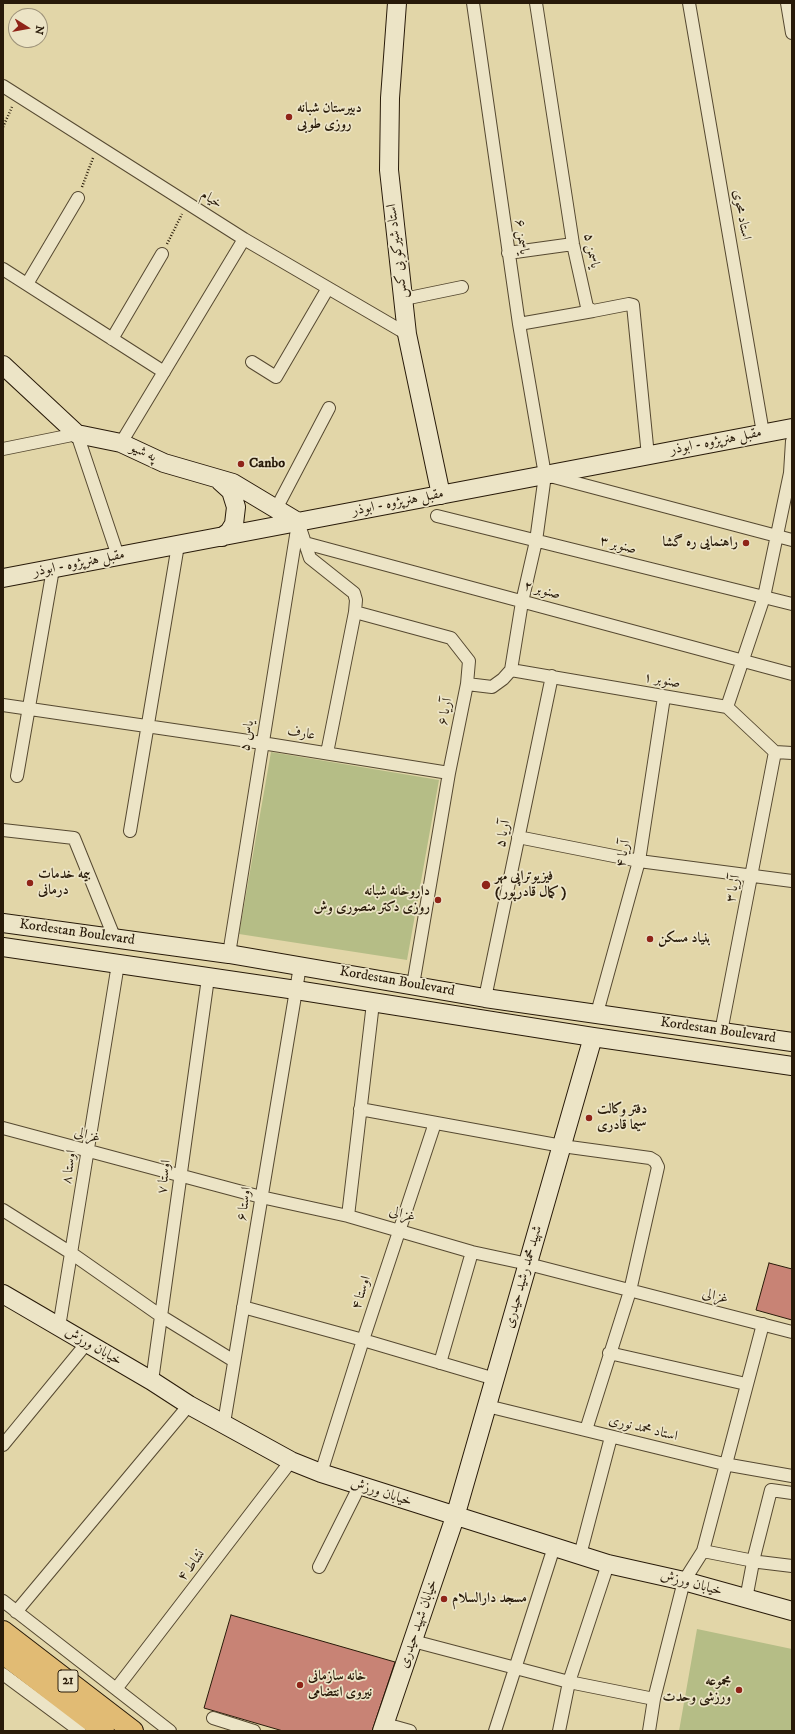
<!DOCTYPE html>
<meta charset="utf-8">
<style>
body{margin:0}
#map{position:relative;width:795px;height:1734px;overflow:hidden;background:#e2d6a8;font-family:"IM FELL DW Pica",serif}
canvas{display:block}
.frame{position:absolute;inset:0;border:4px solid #281a09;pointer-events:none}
.north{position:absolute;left:8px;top:8px;width:40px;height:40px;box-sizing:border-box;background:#ece4c6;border:1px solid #9e937a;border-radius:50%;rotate:101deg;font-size:11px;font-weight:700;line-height:16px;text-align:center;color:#281a09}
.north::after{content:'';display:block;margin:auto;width:14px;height:18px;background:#8f2418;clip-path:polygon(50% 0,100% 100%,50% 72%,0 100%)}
</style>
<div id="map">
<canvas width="795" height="1734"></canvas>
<div class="frame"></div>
<div class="north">N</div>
</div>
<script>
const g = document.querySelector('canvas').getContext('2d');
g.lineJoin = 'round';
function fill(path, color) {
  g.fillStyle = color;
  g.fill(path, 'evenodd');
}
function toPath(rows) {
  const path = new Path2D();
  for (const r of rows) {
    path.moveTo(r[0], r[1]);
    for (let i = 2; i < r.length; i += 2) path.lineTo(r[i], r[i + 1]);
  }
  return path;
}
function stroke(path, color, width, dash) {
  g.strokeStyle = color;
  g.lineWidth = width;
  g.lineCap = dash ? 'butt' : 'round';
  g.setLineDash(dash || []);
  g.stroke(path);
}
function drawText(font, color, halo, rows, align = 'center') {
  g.font = font + ' "IM FELL DW Pica",Amiri,serif';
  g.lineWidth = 3.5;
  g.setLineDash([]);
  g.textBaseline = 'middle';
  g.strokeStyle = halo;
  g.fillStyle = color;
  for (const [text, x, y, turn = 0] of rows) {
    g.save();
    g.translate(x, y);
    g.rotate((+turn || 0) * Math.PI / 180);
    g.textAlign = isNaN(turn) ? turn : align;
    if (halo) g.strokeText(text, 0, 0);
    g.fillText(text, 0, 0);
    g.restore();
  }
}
fill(toPath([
 [271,752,439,780,407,960,239,934],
 [697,1629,792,1649,792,1731,679,1731]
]), '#b5bd86');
const building = toPath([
 [769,1263,792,1269,792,1320,756,1310,769,1263],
 [231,1615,395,1662,372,1731,283,1731,204,1708,231,1615]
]);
fill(building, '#c88375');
stroke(building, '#281a09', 1);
const street = toPath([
 [536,3,573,244,587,307,593,311,629,304,633,305,648,456],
 [689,3,763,433],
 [787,3,792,33],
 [3,86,244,239,407,334],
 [508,253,573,244],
 [3,269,164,372],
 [27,284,78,198],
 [404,299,462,287],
 [519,324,593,311],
 [112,339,162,254],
 [252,362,276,377,328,288],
 [121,443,244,239],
 [3,449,77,434,118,556],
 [550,476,792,540],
 [276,509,329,408],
 [437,516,792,604],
 [298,522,305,543,792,674],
 [305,543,310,558,354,593,356,600,355,612,451,638,469,661,467,684,449,773,413,985],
 [511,670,727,707,775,752,792,753],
 [467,684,492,687,503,679,511,670,522,602,536,541,545,475,519,324,473,3],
 [3,705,262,743,449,773],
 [727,707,764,597,790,473,792,441],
 [327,753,355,612],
 [17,776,53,569],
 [3,830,74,838,115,939],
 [130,831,178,545],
 [518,837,639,861,792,881],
 [229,954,298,523],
 [485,998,552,676],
 [597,1013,639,861,664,697],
 [721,1032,775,752],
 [360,1109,562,1146,650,1158,655,1161,658,1167,630,1291,586,1430],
 [3,1128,261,1197,348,1216,472,1252,528,1264,792,1332],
 [3,1210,71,1253,161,1316,234,1361],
 [348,1216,373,1003],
 [243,1307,363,1340,495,1379],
 [59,1327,118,964],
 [609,1353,746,1384],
 [440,1363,472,1252],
 [152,1381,208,978],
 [487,1406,724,1464,792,1476],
 [224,1423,300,966],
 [3,1445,86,1344],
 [321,1473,363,1340,435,1123],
 [703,1551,759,1562,792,1566],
 [580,1555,611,1437],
 [319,1567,359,1487],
 [746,1599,754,1557,771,1490,792,1493],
 [3,1601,170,1731],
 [16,1612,189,1405],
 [413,1641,569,1682,654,1699],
 [3,1674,80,1731],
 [116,1689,291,1461],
 [213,1718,254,1731],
 [385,1724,410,1731],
 [495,1731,554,1547],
 [559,1731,569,1682,608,1564],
 [649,1731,654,1699,684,1581,703,1551,763,1324]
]);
const secondary = toPath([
 [397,3,390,98,389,170,407,334,441,495],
 [3,365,77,434,121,443,164,463,233,483,298,522],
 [220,481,231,491,236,507,234,524,229,532,222,537],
 [3,578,792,428],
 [3,923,229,954,485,998,792,1042],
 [3,947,296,990,593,1037,792,1066],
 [3,1294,152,1381,189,1405,291,1461,321,1473,608,1564,684,1581,792,1611],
 [382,1731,455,1517,593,1037]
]);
const primary = toPath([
 [3,1631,133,1731],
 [3,1654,104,1731]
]);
stroke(street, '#564931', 14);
stroke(secondary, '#281a09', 20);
stroke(primary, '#281a09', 22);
stroke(toPath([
 [3,127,12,107],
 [82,187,93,158],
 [167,244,182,214]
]), '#281a09', 2.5, [1, 2]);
stroke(street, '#ece4c6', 12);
stroke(secondary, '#ece4c6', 18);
stroke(primary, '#e1bb74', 20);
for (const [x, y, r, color] of [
 [289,117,4,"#8f2418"],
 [241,464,4,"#8f2418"],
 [746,543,4,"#8f2418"],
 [30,883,4,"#8f2418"],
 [486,885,5,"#8f2418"],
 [438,900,4,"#8f2418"],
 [650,939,4,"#8f2418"],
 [589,1118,4,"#8f2418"],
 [444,1599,4,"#8f2418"],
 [300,1685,4,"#8f2418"],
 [739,1690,4,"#8f2418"]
]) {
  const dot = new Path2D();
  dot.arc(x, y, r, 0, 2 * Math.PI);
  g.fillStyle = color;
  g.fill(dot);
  stroke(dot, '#ece4c6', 1.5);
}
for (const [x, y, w] of [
 [68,1681,20]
]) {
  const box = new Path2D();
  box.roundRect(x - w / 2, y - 11, w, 22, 3);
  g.fillStyle = '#ece4c6';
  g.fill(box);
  stroke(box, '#281a09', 1);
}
drawText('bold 13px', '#281a09', null, [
 ["21",68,1681]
]);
drawText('bold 14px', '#281a09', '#ece4c6', [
 ["دبیرستان شبانه",297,109],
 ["روزی طوبی",297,125],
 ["Canbo",249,464],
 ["راهنمایی ره گشا",738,543,"right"],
 ["بیمه خدمات",38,875],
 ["درمانی",38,891],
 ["فیزیوتراپی مهر",495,877],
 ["( کمال قادرپور )",495,893],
 ["داروخانه شبانه",430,892,"right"],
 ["روزی دکتر منصوری وش",430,908,"right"],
 ["بنیاد مسکن",658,939],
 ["دفتر وکالت",597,1110],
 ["سیما قادری",597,1126],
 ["مسجد دارالسلام",452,1599],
 ["خانه سازمانی",308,1677],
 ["نیروی انتضامی",308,1693],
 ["مجموعه",731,1682,"right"],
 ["ورزشی وحدت",731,1698,"right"]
], 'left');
drawText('14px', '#281a09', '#ece4c6', [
 ["خیام",211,200,32],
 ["استاد محوی",741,215,80],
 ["یاسمن ۶",521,237,82],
 ["استاد شیرکو بی کس",398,251,-97],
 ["یاسمن ۵",591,251,78],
 ["مقبل هنرپژوه - ابوذر",716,442,-11],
 ["په شیو",143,453,25],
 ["مقبل هنرپژوه - ابوذر",398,503,-11],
 ["صنوبر ۳",618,546,14],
 ["مقبل هنرپژوه - ابوذر",79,564,-11],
 ["صنوبر ۲",542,591,15],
 ["صنوبر ۱",662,681,10],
 ["آریا ۶",446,712,-79],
 ["عارف",301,734,9],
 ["یاس ۵",248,736,-81],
 ["آریا ۵",504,834,-78],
 ["آریا ۴",624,854,-79],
 ["آریا ۳",734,889,-79],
 ["Kordestan Boulevard",77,933,8],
 ["Kordestan Boulevard",397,982,10],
 ["Kordestan Boulevard",718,1031,8],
 ["غزالی",87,1136,15],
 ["اوستا ۸",70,1167,-81],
 ["اوستا ۷",165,1177,-82],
 ["اوستا ۶",245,1204,-81],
 ["غزالی",402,1215,16],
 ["شهید محمد رشید حیدری",524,1277,-74],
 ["اوستا ۴",362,1293,-72],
 ["غزالی",715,1297,14],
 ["خیابان ورزش",93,1347,30],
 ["استاد محمد نوری",643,1429,14],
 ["خیابان ورزش",381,1493,18],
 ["نشاط ۴",192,1566,-52],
 ["خیابان ورزش",691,1584,15],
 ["خیابان شهید حیدری",419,1624,-71]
]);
</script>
